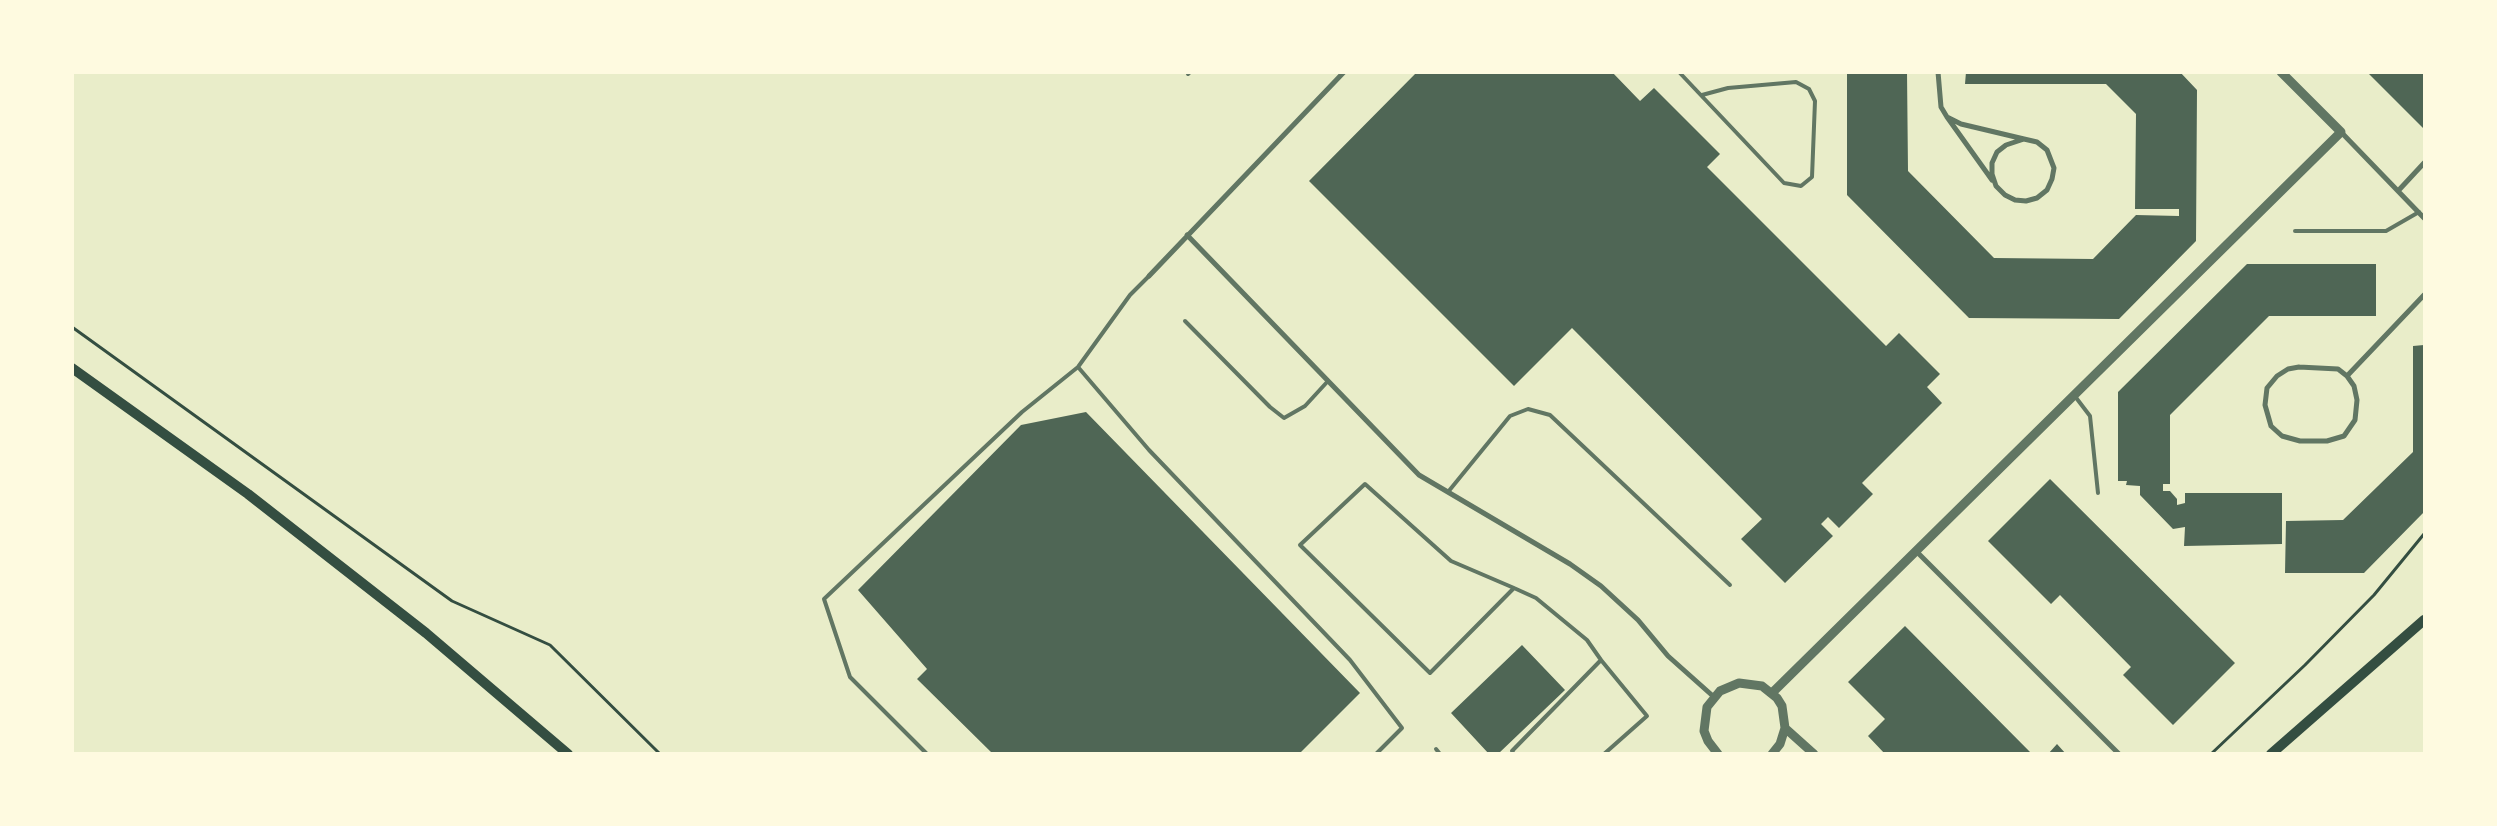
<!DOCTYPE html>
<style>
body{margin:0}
#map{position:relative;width:2497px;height:826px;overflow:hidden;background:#e9edc9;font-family:"DejaVu Sans",sans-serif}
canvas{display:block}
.frame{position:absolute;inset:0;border:74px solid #fefae0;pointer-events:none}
</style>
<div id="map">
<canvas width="2497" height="826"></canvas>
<div class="frame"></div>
</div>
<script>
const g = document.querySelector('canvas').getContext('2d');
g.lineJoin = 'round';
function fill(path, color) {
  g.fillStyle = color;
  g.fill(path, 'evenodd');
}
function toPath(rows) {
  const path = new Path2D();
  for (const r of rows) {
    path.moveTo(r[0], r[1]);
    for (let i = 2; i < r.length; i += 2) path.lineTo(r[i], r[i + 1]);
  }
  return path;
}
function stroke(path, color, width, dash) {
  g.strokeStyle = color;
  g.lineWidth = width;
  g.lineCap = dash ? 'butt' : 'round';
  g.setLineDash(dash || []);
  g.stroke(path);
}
fill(toPath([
 [1417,72,1612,72,1640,101,1654,88,1720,154,1707,167,1886,346,1899,333,1940,374,1927,387,1942,403,1862,483,1873,494,1839,528,1828,517,1821,524,1833,536,1785,583,1741,539,1762,519,1572,328,1514,386,1309,181],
 [1847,72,1907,72,1908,171,1994,258,2093,259,2136,215,2179,216,2179,209,2135,209,2136,114,2106,84,1965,84,1966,72,2180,72,2197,90,2196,241,2119,319,1969,318,1847,195],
 [2367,72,2424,72,2424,129],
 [2247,264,2376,264,2376,316,2269,316,2170,415,2170,484,2163,484,2163,491,2170,491,2177,499,2177,505,2185,503,2185,493,2282,493,2282,544,2184,546,2185,527,2173,529,2140,495,2140,486,2126,485,2127,481,2118,481,2118,392],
 [2424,345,2424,512,2364,573,2285,573,2286,521,2343,520,2413,452,2413,346],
 [1086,412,1360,693,1299,754,993,754,917,679,927,669,858,590,1021,425],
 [2050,479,2235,663,2173,725,2123,675,2131,667,2060,595,2051,604,1988,541],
 [1905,626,2032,754,1885,754,1868,736,1885,719,1848,682],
 [1522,645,1565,690,1498,754,1489,754,1451,713],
 [2057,744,2066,754,2048,754]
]), '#4f6655');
stroke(toPath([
 [72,327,452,601,550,645,660,754],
 [2211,754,2305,665,2374,595,2424,534]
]), '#344e41', 3);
stroke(toPath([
 [1679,72,1784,183,1801,186,1812,177,1815,101,1809,89,1796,82,1728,88,1702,95],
 [1188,74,1190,72],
 [2295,231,2386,231,2419,212],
 [1185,321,1270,407,1284,418,1305,406,1328,381],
 [1078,367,1149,450,1350,660,1402,728,1376,754],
 [2074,395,2090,416,2098,493],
 [1448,492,1510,416,1528,409,1550,415,1730,585],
 [1514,588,1430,673,1300,545,1365,484,1451,561,1514,588,1536,598,1587,640,1601,660],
 [1436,749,1440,754],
 [927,754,850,677,824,599,1022,412,1078,367,1130,295,1149,276],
 [1514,754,1512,751,1601,660,1647,716,1604,754]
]), '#617663', 4);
stroke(toPath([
 [1938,72,1941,107,1947,117,1961,124,2024,139,2037,142,2047,150,2054,168,2052,179,2047,190,2037,198,2026,201,2015,200,2005,195,1996,186,1992,174,1992,163,1997,152,2006,145,2024,139],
 [1947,117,1992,180],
 [2341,132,2424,218],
 [2398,191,2424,163],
 [1187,235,1419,475,1570,564,1601,586,1638,620,1668,656,1714,697],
 [1149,276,1344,72],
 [2299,367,2338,369,2347,376,2354,386,2357,400,2355,420,2344,436,2327,441,2300,441,2282,436,2271,426,2265,405,2267,388,2277,376,2288,369,2299,367],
 [2347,376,2424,295],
 [1916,551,2119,754]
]), '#617663', 5);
stroke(toPath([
 [1772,693,2341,132,2281,72],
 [1785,728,1814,754],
 [1718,754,1708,741,1704,731,1707,707,1720,691,1739,683,1762,686,1777,698,1782,706,1785,728,1780,744,1772,754]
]), '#617663', 9);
stroke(toPath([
 [72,368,248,494,426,633,568,754],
 [2271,754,2424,620]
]), '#344e41', 10);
</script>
